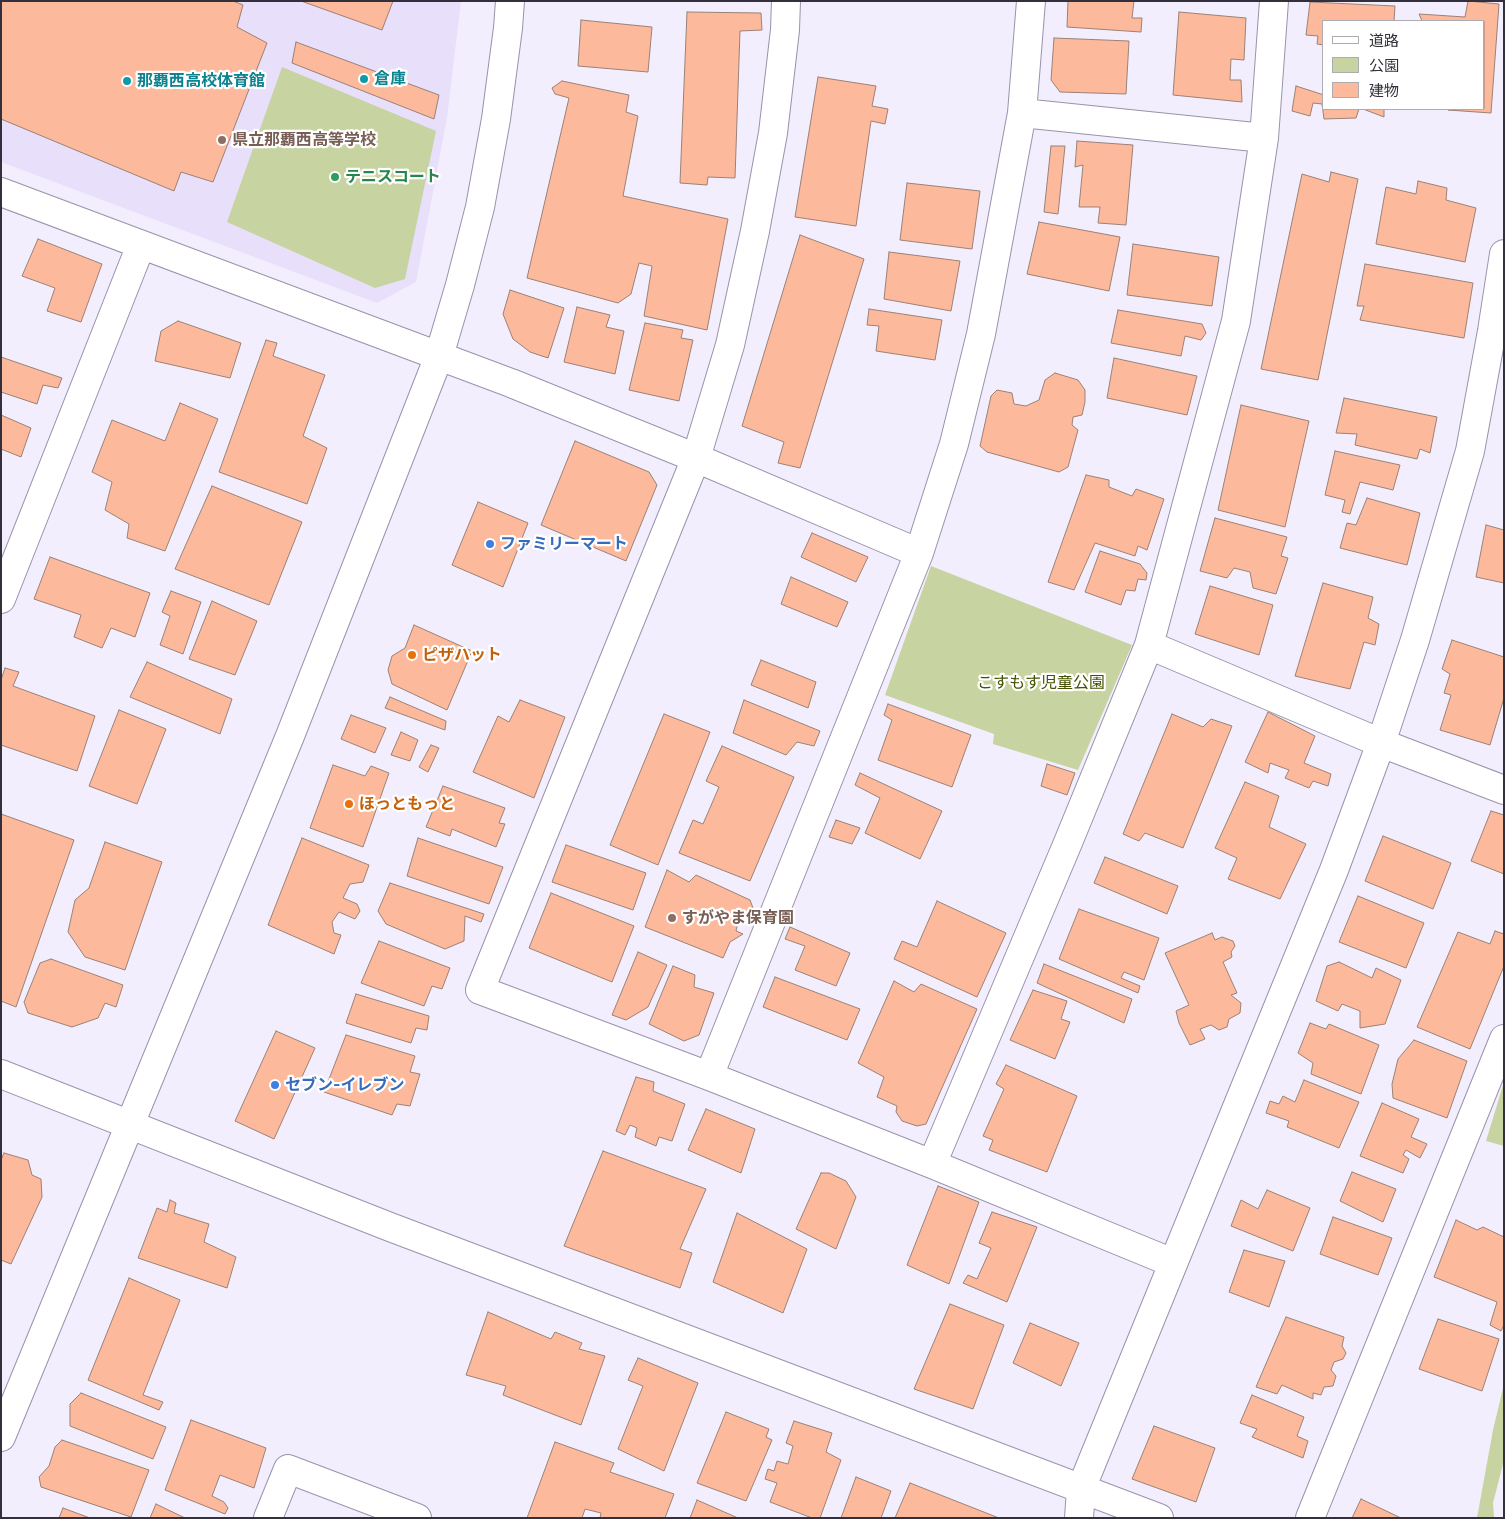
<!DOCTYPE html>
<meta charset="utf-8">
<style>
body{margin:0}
#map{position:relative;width:1505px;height:1519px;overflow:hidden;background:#f3eefe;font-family:Inter,"Noto Sans JP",sans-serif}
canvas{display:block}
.frame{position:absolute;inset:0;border:2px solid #34303b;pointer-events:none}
.legend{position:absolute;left:1322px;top:20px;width:162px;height:90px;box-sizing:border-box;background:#fff;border:1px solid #aeacb1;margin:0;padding:6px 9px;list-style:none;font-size:15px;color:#34303b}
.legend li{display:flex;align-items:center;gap:10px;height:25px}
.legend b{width:25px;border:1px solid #aeacb1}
</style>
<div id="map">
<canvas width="1505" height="1519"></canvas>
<div class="frame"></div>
<ul class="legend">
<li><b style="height:6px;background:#fff"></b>道路</li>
<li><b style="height:14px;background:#c7d3a1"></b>公園</li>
<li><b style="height:14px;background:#fdb99c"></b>建物</li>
</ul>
</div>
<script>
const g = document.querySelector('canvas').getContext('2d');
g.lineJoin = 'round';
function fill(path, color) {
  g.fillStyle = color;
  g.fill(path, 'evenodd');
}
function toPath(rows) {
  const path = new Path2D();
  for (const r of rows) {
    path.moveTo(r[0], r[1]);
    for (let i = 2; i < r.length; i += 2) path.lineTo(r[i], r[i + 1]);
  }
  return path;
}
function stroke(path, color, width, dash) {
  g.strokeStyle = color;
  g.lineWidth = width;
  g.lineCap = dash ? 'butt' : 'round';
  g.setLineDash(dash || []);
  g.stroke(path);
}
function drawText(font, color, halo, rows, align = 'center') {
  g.font = font + ' Inter,"Noto Sans JP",sans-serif';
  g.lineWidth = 4.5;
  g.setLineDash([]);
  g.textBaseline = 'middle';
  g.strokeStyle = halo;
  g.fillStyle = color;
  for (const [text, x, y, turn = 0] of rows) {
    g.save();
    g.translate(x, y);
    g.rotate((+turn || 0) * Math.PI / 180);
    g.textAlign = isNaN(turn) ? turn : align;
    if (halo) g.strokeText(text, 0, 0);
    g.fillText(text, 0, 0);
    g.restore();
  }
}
fill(toPath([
 [1,1,461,1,447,118,416,282,377,303,1,162]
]), '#e8dffa');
fill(toPath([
 [282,67,436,131,405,279,375,288,227,222],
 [931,566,1132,645,1078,770,993,744,994,734,885,695],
 [1504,1082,1504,1146,1486,1141],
 [1504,1384,1504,1460,1493,1503,1494,1518,1477,1518,1493,1430]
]), '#c7d3a1');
const building = toPath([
 [1,1,233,1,243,5,237,27,267,43,213,182,181,172,174,191,1,119,1,1],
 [301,1,393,1,382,30,301,1],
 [1068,1,1134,1,1132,18,1142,18,1141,32,1067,27,1068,1],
 [1468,1,1499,4,1491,113,1448,110,1484,109,1484,21,1422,21,1419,14,1465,17,1468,1],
 [1310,2,1395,6,1394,21,1324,21,1324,45,1317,44,1318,36,1306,35,1310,2],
 [687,12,761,13,762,30,740,31,735,178,708,177,707,185,680,183,687,12],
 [1179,12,1246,18,1244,60,1231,59,1230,80,1241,80,1242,102,1173,95,1179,12],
 [581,20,652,27,648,72,578,66,581,20],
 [1054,38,1129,41,1126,94,1060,92,1051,80,1054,38],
 [296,42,439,95,434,119,292,63,296,42],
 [818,77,876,86,872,106,888,109,885,124,871,121,856,226,795,217,818,77],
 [562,81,629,95,626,112,638,116,623,196,728,219,707,330,644,316,652,266,639,263,631,294,618,303,527,278,569,98,555,94,552,88,562,81],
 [1296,86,1324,95,1324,109,1359,109,1356,118,1324,119,1322,104,1313,103,1310,116,1292,111,1296,86],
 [1363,109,1384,109,1384,117,1363,109],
 [1077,141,1133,145,1126,225,1098,223,1100,207,1079,207,1083,165,1075,167,1077,141],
 [1051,146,1065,146,1058,214,1044,212,1051,146],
 [1331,172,1358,179,1318,380,1261,369,1302,174,1329,182,1331,172],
 [1418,181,1447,188,1446,200,1476,208,1465,262,1376,244,1386,187,1416,194,1418,181],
 [907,183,980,191,972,249,900,240,907,183],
 [1039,222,1120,237,1109,291,1027,274,1039,222],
 [800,235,864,259,800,468,778,463,784,442,742,426,800,235],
 [38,239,102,264,81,322,47,311,55,288,22,276,38,239],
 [1133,244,1219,257,1212,306,1127,295,1133,244],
 [889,252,960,261,951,311,884,299,889,252],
 [1365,264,1473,283,1464,338,1360,320,1364,306,1357,306,1365,264],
 [510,290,564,308,548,358,530,352,513,339,503,314,510,290],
 [577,307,610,315,606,327,624,331,615,374,564,362,577,307],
 [869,309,942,320,935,360,876,351,879,326,867,325,869,309],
 [1118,310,1202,324,1206,333,1201,340,1185,336,1181,356,1111,343,1118,310],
 [178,321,241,343,230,378,155,361,161,331,178,321],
 [645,323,683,330,681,338,693,340,679,401,629,390,645,323],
 [266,340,277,343,273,356,325,375,303,436,327,448,307,504,219,472,266,340],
 [1,357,62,378,58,388,43,385,37,404,1,392,1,357],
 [1114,358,1197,376,1187,415,1107,398,1114,358],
 [1055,373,1078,380,1085,390,1085,402,1082,415,1073,417,1072,425,1078,430,1068,467,1059,472,987,452,980,446,991,396,997,390,1012,393,1014,404,1026,406,1039,400,1045,380,1055,373],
 [1344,398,1437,417,1430,453,1420,449,1417,459,1355,445,1357,434,1336,433,1344,398],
 [180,403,218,419,165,551,127,538,129,524,105,510,112,482,92,472,112,420,165,441,180,403],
 [1241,405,1309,421,1285,527,1218,510,1241,405],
 [1,415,31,428,21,457,1,449,1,415],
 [575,441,649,472,657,485,626,561,541,525,575,441],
 [1335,451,1400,465,1393,490,1360,482,1350,514,1342,512,1345,500,1325,495,1335,451],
 [1086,475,1109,480,1109,487,1132,496,1136,489,1164,499,1147,550,1138,546,1135,556,1095,543,1074,590,1048,582,1086,475],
 [212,486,302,522,269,605,175,569,212,486],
 [1367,498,1420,513,1407,565,1340,548,1347,523,1356,525,1367,498],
 [478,502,528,523,503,587,452,565,478,502],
 [1215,518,1287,537,1281,556,1288,558,1276,594,1253,588,1250,572,1234,568,1227,578,1200,571,1215,518],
 [1486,525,1504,530,1504,583,1476,577,1486,525],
 [812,533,868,557,856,582,801,557,812,533],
 [1100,551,1140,564,1147,573,1146,580,1138,579,1135,591,1126,590,1121,605,1085,592,1100,551],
 [50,557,150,593,135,637,111,628,102,648,74,637,81,615,34,599,50,557],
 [791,577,848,602,837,627,781,604,791,577],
 [1323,583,1373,597,1368,618,1379,624,1375,645,1364,642,1350,689,1295,676,1323,583],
 [1210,586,1273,605,1259,655,1195,634,1210,586],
 [171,591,201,602,183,654,160,645,170,616,162,612,171,591],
 [212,601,257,621,235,675,189,659,212,601],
 [414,625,472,651,447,710,392,684,388,670,392,656,405,648,414,625],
 [1452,640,1504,657,1504,698,1490,745,1440,730,1451,695,1444,693,1450,674,1442,669,1452,640],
 [761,660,816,682,808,708,751,685,761,660],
 [147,662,232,699,220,734,130,697,147,662],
 [5,668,19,672,13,686,95,716,77,771,1,745,1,680,5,668],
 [390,697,446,721,445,730,385,708,390,697],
 [520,700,565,717,534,798,473,772,498,716,509,722,520,700],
 [744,700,820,731,814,746,797,742,786,755,733,733,744,700],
 [888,704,971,735,952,787,878,760,892,720,884,715,888,704],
 [119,710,166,729,137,804,89,786,119,710],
 [1268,712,1315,736,1304,763,1331,774,1328,786,1313,781,1309,788,1285,778,1289,770,1270,763,1268,773,1245,762,1268,712],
 [664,714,710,732,658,865,610,845,664,714],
 [1172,714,1203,727,1211,719,1232,726,1183,848,1145,833,1139,841,1123,834,1172,714],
 [351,715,386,728,375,753,341,739,351,715],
 [401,732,418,740,410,761,391,755,401,732],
 [431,745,439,748,428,772,419,767,431,745],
 [722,746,794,777,750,881,679,853,693,820,703,824,719,787,706,781,722,746],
 [1047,764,1075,773,1067,795,1041,786,1047,764],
 [333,765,365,776,371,766,389,773,363,847,310,828,333,765],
 [860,773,942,811,920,859,865,833,880,798,855,785,860,773],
 [1245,782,1279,796,1269,827,1306,844,1280,899,1228,879,1237,858,1215,848,1245,782],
 [443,786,505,808,499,823,505,824,496,847,452,829,450,836,426,827,443,786],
 [1491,811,1504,815,1504,874,1471,861,1491,811],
 [1,814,74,840,16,1007,1,1001,1,814],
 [836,820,860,828,852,844,829,837,836,820],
 [1383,836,1451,863,1433,909,1365,881,1383,836],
 [302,838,369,865,363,882,350,884,343,898,357,904,360,911,355,919,339,912,332,922,334,933,341,935,334,954,268,925,302,838],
 [418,838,503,867,489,904,407,876,418,838],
 [105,842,162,862,125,970,85,957,68,932,75,900,89,888,105,842],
 [566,845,646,873,633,910,552,882,566,845],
 [1105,857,1178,886,1167,914,1094,883,1105,857],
 [667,870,689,882,696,875,750,900,753,908,751,914,746,916,740,914,736,931,743,934,730,942,723,958,645,927,667,870],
 [390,883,484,914,481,922,465,916,464,941,445,949,386,924,378,911,390,883],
 [551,893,634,926,612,982,529,948,551,893],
 [1358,896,1424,923,1406,968,1339,942,1358,896],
 [937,901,1006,933,977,997,894,959,902,941,917,947,937,901],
 [1079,909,1159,938,1144,980,1124,972,1121,978,1140,986,1138,993,1059,959,1079,909],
 [790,927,850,953,836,986,795,970,805,946,785,939,790,927],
 [1495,931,1504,934,1504,966,1470,1049,1417,1027,1458,932,1490,944,1495,931],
 [1212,933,1215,940,1222,937,1233,941,1235,946,1231,952,1232,957,1223,962,1237,993,1231,995,1241,1003,1240,1013,1229,1019,1227,1027,1219,1030,1211,1025,1200,1029,1205,1039,1190,1045,1179,1023,1176,1011,1189,1005,1165,953,1212,933],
 [379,941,450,968,442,989,432,986,424,1006,361,983,379,941],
 [638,952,667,965,648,1007,626,1020,612,1015,638,952],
 [51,959,123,985,116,1007,105,1003,98,1018,72,1027,28,1013,24,1002,40,963,51,959],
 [1339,962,1372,978,1376,968,1401,980,1385,1024,1360,1028,1360,1011,1342,1004,1338,1011,1316,1001,1327,966,1339,962],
 [1044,964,1132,999,1124,1023,1037,983,1044,964],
 [673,966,695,975,694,987,714,993,699,1035,684,1041,649,1024,673,966],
 [775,977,860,1009,847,1040,763,1007,775,977],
 [894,981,914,992,921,984,977,1009,926,1124,917,1126,902,1121,896,1112,897,1106,877,1097,884,1077,858,1063,894,981],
 [1033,990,1067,1001,1061,1019,1070,1022,1055,1059,1010,1040,1033,990],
 [356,994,429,1016,427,1030,416,1028,411,1043,346,1023,356,994],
 [1310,1023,1326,1029,1329,1024,1379,1045,1361,1094,1311,1074,1313,1063,1298,1053,1310,1023],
 [276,1031,315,1048,274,1139,235,1121,276,1031],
 [346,1035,415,1056,410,1072,420,1074,410,1106,397,1104,392,1115,324,1092,346,1035],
 [1414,1040,1467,1061,1447,1118,1393,1098,1392,1084,1398,1059,1414,1040],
 [1006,1065,1077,1096,1047,1172,989,1150,993,1140,983,1136,1004,1089,996,1084,1006,1065],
 [636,1077,654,1082,653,1091,685,1104,672,1141,659,1137,656,1146,635,1137,637,1128,630,1125,625,1135,616,1131,636,1077],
 [1304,1080,1359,1102,1339,1148,1287,1127,1289,1121,1266,1113,1270,1101,1279,1104,1283,1096,1295,1102,1304,1080],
 [1382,1103,1419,1119,1411,1137,1427,1144,1420,1158,1406,1150,1403,1155,1409,1159,1403,1173,1360,1156,1382,1103],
 [706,1109,755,1129,741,1173,688,1150,706,1109],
 [603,1151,706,1189,680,1249,692,1253,680,1288,564,1246,603,1151],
 [4,1153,28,1160,32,1175,41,1179,42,1197,11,1264,1,1260,1,1160,4,1153],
 [1352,1172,1396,1189,1383,1222,1340,1201,1352,1172],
 [821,1173,829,1173,846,1181,856,1197,836,1249,796,1229,821,1173],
 [938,1186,979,1202,949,1284,907,1265,938,1186],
 [1267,1190,1310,1208,1293,1251,1231,1226,1241,1200,1258,1209,1267,1190],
 [170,1200,176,1203,174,1213,209,1224,204,1242,236,1257,227,1288,138,1258,157,1208,167,1212,170,1200],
 [992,1212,1037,1227,1007,1302,963,1283,968,1275,977,1279,991,1248,979,1243,992,1212],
 [737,1213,807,1249,783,1313,713,1282,737,1213],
 [1333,1217,1392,1238,1378,1275,1320,1254,1333,1217],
 [1456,1220,1477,1230,1483,1227,1504,1237,1504,1325,1501,1331,1490,1325,1497,1302,1434,1277,1456,1220],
 [1244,1250,1285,1261,1269,1307,1229,1292,1244,1250],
 [129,1278,180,1300,143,1395,163,1402,159,1410,88,1380,129,1278],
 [950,1304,1004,1325,973,1409,914,1389,950,1304],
 [488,1312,551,1339,555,1332,582,1343,579,1349,605,1356,581,1425,503,1395,506,1386,466,1375,488,1312],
 [1286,1317,1344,1337,1342,1346,1346,1353,1343,1359,1334,1362,1331,1370,1336,1376,1333,1386,1324,1387,1321,1395,1313,1393,1313,1399,1282,1385,1277,1394,1256,1387,1286,1317],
 [1438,1319,1499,1339,1482,1391,1419,1369,1438,1319],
 [1030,1323,1079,1343,1061,1386,1013,1363,1030,1323],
 [638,1358,698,1383,664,1471,618,1449,643,1386,628,1380,638,1358],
 [81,1393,166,1427,153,1459,70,1426,70,1404,81,1393],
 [1252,1395,1304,1417,1297,1436,1308,1441,1303,1458,1252,1437,1257,1429,1240,1423,1252,1395],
 [726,1412,769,1429,766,1437,772,1440,746,1501,697,1483,726,1412],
 [191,1420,266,1448,254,1488,220,1475,212,1496,224,1502,228,1508,225,1514,165,1490,191,1420],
 [794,1421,832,1433,826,1452,841,1460,820,1518,812,1518,770,1502,777,1483,765,1479,768,1469,774,1471,777,1461,788,1464,793,1446,786,1443,794,1421],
 [1154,1426,1215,1448,1196,1502,1132,1479,1154,1426],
 [62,1440,149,1470,131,1517,41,1487,39,1477,49,1466,55,1447,62,1440],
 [555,1442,614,1463,610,1472,674,1494,665,1518,600,1518,601,1513,585,1509,582,1518,527,1518,555,1442],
 [856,1477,891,1491,881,1518,841,1518,856,1477],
 [910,1483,999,1518,895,1518,910,1483],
 [1361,1499,1401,1518,1352,1518,1361,1499],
 [697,1500,738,1518,690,1518,697,1500],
 [156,1504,185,1518,150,1518,156,1504],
 [63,1508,90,1518,59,1518,63,1508]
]);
fill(building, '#fdb99c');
stroke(building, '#9b8175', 1);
const minor = toPath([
 [786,1,785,30,773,133,755,231,730,345,696,458,480,990,709,1076,932,1164,1173,1263],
 [1022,113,1264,138],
 [1,192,511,383,696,458,919,553],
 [1,599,141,245],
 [1149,645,1381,743,1504,790],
 [1,1074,390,1227,1159,1518],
 [709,1076,919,553,954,444,981,334,1022,113,1031,1],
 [932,1164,1067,845,1149,645,1236,321,1264,138,1274,1],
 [1,1437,290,736,439,356,460,285,480,207,496,119,508,28,510,1],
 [268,1518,288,1469,417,1518],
 [1079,1518,1081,1489,1334,870,1381,743,1415,640,1470,451,1492,331,1504,254],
 [1310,1518,1504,1039]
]);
stroke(minor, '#9a92ab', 30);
stroke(minor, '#fff', 28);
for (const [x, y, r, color] of [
 [364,79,5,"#0f9aa8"],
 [127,81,5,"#0f9aa8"],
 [222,140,5,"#8d6e63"],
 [335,177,5,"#2e9e5b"],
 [490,544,5,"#3f7fe0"],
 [412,655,5,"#e8710a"],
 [349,804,5,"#e8710a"],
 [672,918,5,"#8d6e63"],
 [275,1085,5,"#3f7fe0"]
]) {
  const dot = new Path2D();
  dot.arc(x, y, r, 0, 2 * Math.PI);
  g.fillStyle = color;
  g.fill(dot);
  stroke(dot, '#fff', 2);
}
drawText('bold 16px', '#0d838f', '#fff', [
 ["倉庫",374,79],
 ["那覇西高校体育館",137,81]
], 'left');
drawText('bold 16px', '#785e54', '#fff', [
 ["県立那覇西高等学校",232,140],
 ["すがやま保育園",682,918]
], 'left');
drawText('bold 16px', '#27864d', '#fff', [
 ["テニスコート",345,177]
], 'left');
drawText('bold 16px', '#366cbe', '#fff', [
 ["ファミリーマート",500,544],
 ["セブン-イレブン",285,1085]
], 'left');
drawText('bold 16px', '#c56008', '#fff', [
 ["ピザハット",422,655],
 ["ほっともっと",359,804]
], 'left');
drawText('16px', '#475203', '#fff', [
 ["こすもす児童公園",1041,683]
]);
</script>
